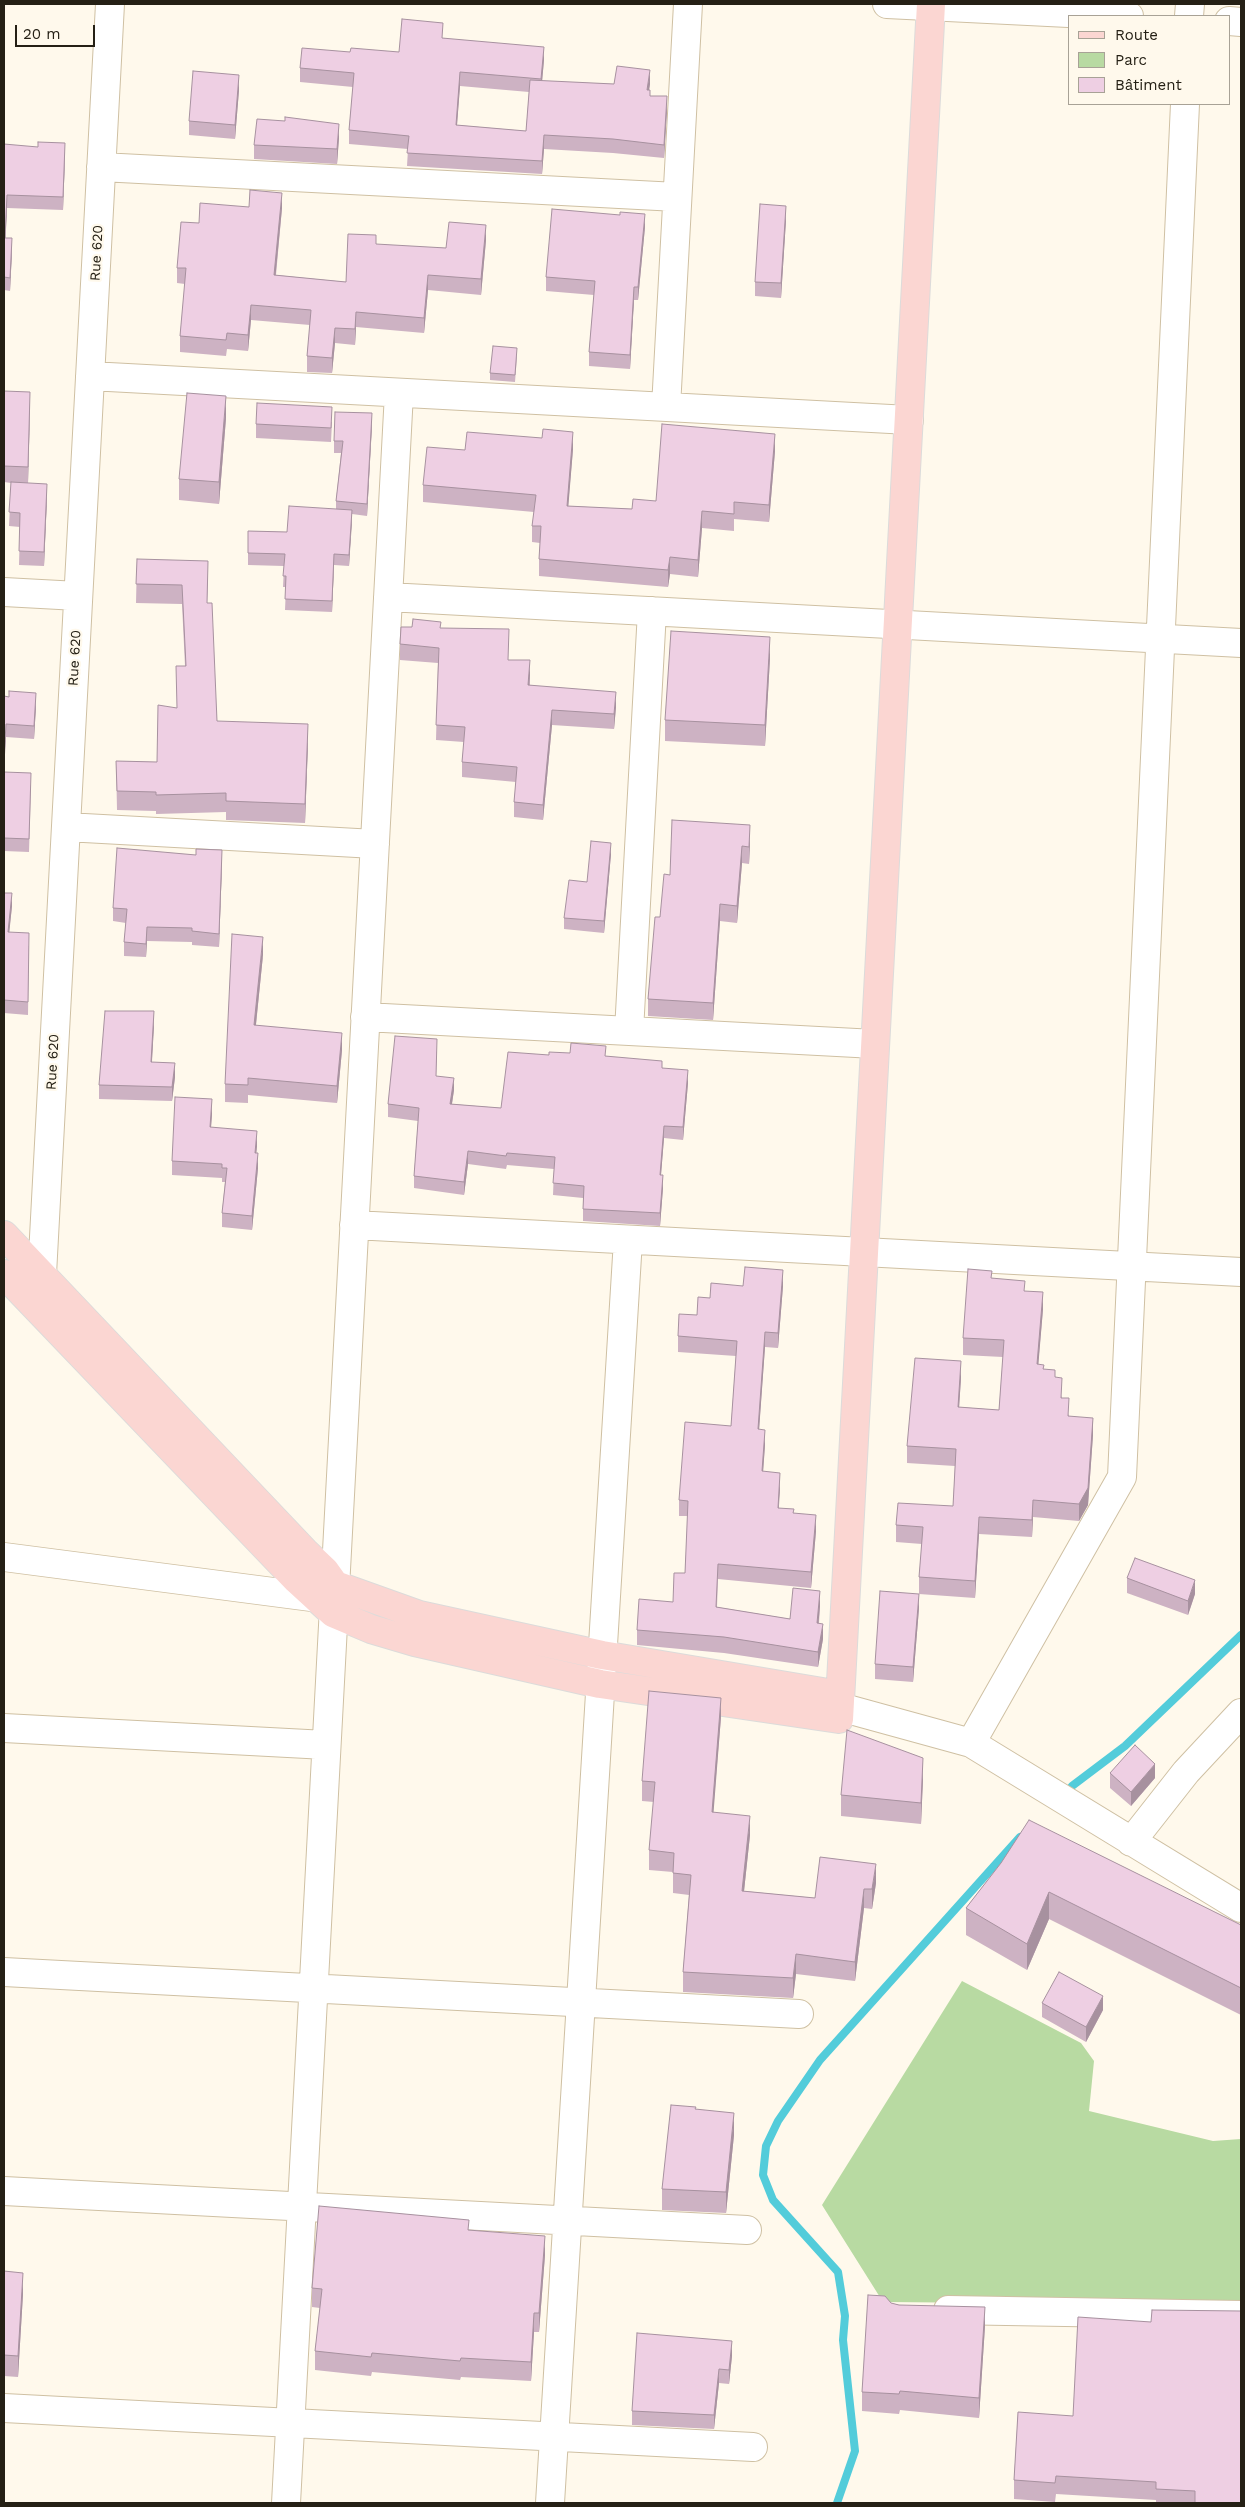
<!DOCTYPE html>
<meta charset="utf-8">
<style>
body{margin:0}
#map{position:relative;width:1245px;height:2507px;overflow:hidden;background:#fff9ec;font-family:"Work Sans",sans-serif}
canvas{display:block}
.frame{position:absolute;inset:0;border:5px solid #252015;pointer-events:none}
.legend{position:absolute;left:1068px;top:15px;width:162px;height:90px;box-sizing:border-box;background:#fff9ec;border:1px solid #a8a296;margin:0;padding:6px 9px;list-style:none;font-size:15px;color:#252015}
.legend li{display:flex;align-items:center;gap:10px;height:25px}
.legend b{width:25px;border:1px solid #a8a296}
.scale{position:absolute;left:15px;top:25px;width:80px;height:22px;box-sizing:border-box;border:2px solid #252015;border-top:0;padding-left:6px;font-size:15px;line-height:18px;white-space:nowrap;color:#252015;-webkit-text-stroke:4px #fff9ec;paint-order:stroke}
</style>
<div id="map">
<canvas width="1245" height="2507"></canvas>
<div class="frame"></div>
<ul class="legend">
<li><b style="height:6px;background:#fbd6d2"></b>Route</li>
<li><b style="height:14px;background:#b8daa2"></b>Parc</li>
<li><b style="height:14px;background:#eecfe3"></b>Bâtiment</li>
</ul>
<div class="scale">20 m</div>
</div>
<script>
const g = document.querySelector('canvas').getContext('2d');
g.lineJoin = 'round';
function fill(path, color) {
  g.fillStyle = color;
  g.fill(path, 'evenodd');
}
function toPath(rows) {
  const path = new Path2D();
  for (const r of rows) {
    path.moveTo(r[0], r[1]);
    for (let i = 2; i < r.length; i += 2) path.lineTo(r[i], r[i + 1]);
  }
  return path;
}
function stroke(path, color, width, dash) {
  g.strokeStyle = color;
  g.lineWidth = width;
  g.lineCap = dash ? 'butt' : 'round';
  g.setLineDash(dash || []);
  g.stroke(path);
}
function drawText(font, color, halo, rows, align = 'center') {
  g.font = font + ' "Work Sans",sans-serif';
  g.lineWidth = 4.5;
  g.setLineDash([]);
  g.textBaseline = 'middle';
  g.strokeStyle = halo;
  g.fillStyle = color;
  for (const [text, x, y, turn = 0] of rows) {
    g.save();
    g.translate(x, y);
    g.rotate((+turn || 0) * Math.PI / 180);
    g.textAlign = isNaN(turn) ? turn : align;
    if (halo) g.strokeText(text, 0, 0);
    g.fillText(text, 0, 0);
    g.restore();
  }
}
fill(toPath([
 [962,1981,1081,2043,1094,2061,1089,2111,1213,2141,1241,2139,1241,2305,883,2302,822,2205]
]), '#b8daa2');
stroke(toPath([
 [1072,1786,1125,1746,1241,1635],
 [837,2503,855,2451,843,2340,845,2316,838,2272,773,2200,763,2175,766,2146,778,2121,820,2060,1020,1837]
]), '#53ccda', 8);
const minor = toPath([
 [887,4,1129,16],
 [1189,16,1190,4],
 [1229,21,1241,22],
 [101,167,677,197],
 [90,376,909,420],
 [666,407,688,4],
 [4,592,78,596],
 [388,597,1241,643],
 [66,827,375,844],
 [365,1017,875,1044],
 [629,1031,652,611],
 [354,1225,1241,1272],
 [41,1293,110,4],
 [4,1557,319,1598],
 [840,1707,971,1743,1241,1908],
 [4,1728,326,1745],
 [971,1743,1122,1477,1185,104],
 [1131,1842,1186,1772,1241,1713],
 [4,1972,799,2014],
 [4,2191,747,2230],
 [948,2310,1241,2315],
 [4,2408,753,2447],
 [286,2503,399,393],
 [550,2503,628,1240]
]);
const major = toPath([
 [4,1235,305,1552,325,1571,335,1585,419,1615,602,1655,840,1695],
 [4,1274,297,1580,333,1613,371,1629,415,1642,600,1684,839,1719,931,4]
]);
stroke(minor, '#cfc0a3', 30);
stroke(major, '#dcdbda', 30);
stroke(minor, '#fff', 28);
stroke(major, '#fbd6d2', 28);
fill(toPath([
 [443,38,544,60,542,81,614,84,650,84,649,90,650,96,667,110,664,158,613,153,544,149,542,174,407,166,408,149,349,144,349,130,353,87,300,82,300,68,350,52,399,52],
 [460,86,529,92,526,131,457,125],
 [239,90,235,139,189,135,189,121],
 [339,138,337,164,254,159,254,145],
 [4,144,65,157,63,210,7,208,5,238,12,251,10,291,4,290],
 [249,207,282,208,276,275,346,282,376,245,446,248,486,240,481,295,428,290,424,333,356,327,355,345,335,343,332,373,307,372,307,356,310,325,251,320,248,351,227,349,226,356,180,352,180,336,185,284,177,283,177,268,199,223],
 [786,220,781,298,755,296,755,282],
 [645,227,638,300,634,300,630,369,589,366,589,352,594,295,546,291,546,277],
 [517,356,515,382,490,380,490,373],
 [4,391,30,408,28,483,47,498,44,566,19,565,20,527,9,526,11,483,4,482],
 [226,418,219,504,179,500,179,479],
 [332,422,331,442,256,438,256,424],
 [372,425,367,516,352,514,349,566,334,565,332,612,285,610,286,587,283,587,284,566,248,565,248,531,287,532,336,509,336,501,341,453,334,453,334,441],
 [542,438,573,449,568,506,632,509,656,501,775,451,769,522,734,519,734,531,702,528,698,577,670,574,668,587,539,576,539,559,540,543,532,542,532,526,534,512,423,502,423,485,465,450],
 [137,559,208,580,207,603,217,721,308,743,305,823,226,820,226,812,156,814,156,811,117,810,116,761,157,762,177,708,185,666,182,604,136,603],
 [412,627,441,628,508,660,530,675,530,685,616,707,614,729,552,725,543,820,514,817,514,802,516,782,462,777,462,762,464,742,436,740,438,663,400,660,400,644],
 [770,658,765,746,665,741,665,720],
 [4,696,36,706,34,739,6,737],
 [4,772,31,786,29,852,4,851],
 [750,842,749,864,742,863,737,923,720,921,713,1020,648,1016,648,999,660,917,670,875],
 [611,854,604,933,564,929,564,918,587,882],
 [222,864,219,947,192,945,192,942,147,941,146,957,124,956,124,942,126,923,113,921,113,908],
 [4,893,12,906,9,932,29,946,28,1015,4,1013],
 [263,955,256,1025,342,1050,337,1103,248,1095,248,1103,225,1102,225,1084],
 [154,1025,152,1062,175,1077,172,1101,99,1099,99,1085],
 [437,1051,436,1076,454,1090,452,1104,501,1108,549,1055,606,1056,662,1068,688,1083,683,1140,664,1138,661,1175,663,1188,660,1226,583,1221,583,1198,553,1195,554,1169,507,1165,506,1169,468,1164,464,1195,414,1188,414,1176,418,1121,388,1117,388,1104],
 [212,1114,211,1127,257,1146,256,1153,258,1168,252,1230,222,1227,222,1213,225,1182,222,1182,222,1178,172,1175,172,1161],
 [992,1278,1025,1291,1043,1309,1038,1365,1055,1377,1062,1398,1069,1416,1093,1435,1088,1505,1079,1521,1033,1517,1032,1537,979,1534,975,1598,919,1594,919,1577,922,1544,896,1542,896,1525,953,1506,955,1466,907,1463,907,1446,961,1378,959,1407,999,1410,1003,1357,963,1355,963,1338],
 [743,1286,783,1286,778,1348,765,1347,759,1429,765,1445,763,1471,780,1488,778,1508,794,1513,816,1531,811,1588,718,1579,717,1607,790,1619,820,1606,819,1623,823,1639,818,1667,724,1653,637,1645,637,1630,673,1602,685,1573,688,1516,679,1516,679,1500,731,1426,736,1356,678,1352,678,1336,697,1315,710,1298],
 [1127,1578,1195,1594,1188,1615,1127,1593],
 [919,1608,913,1682,875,1679,875,1664],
 [721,1717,713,1812,750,1835,744,1891,815,1898,876,1883,872,1909,864,1908,855,1981,796,1974,793,1998,683,1992,683,1972,689,1895,673,1893,673,1872,649,1870,649,1850,654,1802,642,1801,642,1781],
 [1110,1773,1155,1778,1131,1806,1110,1788],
 [923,1779,921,1824,841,1816,841,1795],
 [1001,1863,1241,1925,1241,2015,1049,1919,1027,1970,966,1935,966,1908],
 [1042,2003,1103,2010,1086,2042,1042,2017],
 [696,2109,734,2135,726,2213,662,2210,662,2189],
 [469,2230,545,2255,539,2332,534,2332,531,2381,461,2377,460,2380,372,2372,371,2376,315,2370,315,2351,320,2308,312,2307,312,2288],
 [4,2271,23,2294,18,2377,4,2376],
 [891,2303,985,2326,979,2418,900,2410,899,2414,862,2411,862,2392],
 [732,2356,729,2384,719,2383,714,2429,632,2425,632,2411],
 [1018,2412,1241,2503,1156,2503,1156,2500,1056,2494,1055,2502,1014,2499,1014,2480]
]), '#cdb2c3');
fill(toPath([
 [544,47,544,60,541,93,541,79],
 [650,70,650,84,647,103,647,90],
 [460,72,460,86,456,138,456,125],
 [239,75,239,90,235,139,235,125],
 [667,96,667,110,664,158,664,145],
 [339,124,339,138,337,164,337,149],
 [544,135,544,149,542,174,542,161],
 [65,143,65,157,63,210,63,197],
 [282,193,282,208,274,291,274,275],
 [7,195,7,208,5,251,5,238],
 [786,206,786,220,781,298,781,283],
 [645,214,645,227,638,300,638,287],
 [486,225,486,240,481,295,481,279],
 [12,238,12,251,10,291,10,278],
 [428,275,428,290,424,333,424,318],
 [634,287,634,300,630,369,630,355],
 [251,305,251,320,248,351,248,335],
 [356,312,356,327,355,345,355,329],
 [335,328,335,343,332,373,332,358],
 [30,392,30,408,28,483,28,467],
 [226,396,226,418,219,504,219,482],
 [372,413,372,425,367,516,367,504],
 [573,432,573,449,567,523,567,506],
 [775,434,775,451,769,522,769,505],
 [47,484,47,498,44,566,44,552],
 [352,510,352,522,349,566,349,555],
 [702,511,702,528,698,577,698,560],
 [334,554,334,565,332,612,332,601],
 [670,557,670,574,668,587,668,570],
 [770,637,770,658,765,746,765,725],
 [530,660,530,675,528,700,528,685],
 [616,692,616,707,614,729,614,714],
 [36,693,36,706,34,739,34,726],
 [552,710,552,725,543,820,543,805],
 [6,724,6,737,4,772,4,758],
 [308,724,308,743,305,823,305,804],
 [750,825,750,842,749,864,749,847],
 [611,843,611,854,604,933,604,921],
 [742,846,742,863,737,923,737,906],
 [222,850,222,864,219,947,219,934],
 [12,893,12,906,8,945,8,932],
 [720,904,720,921,713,1020,713,1003],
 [147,927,147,941,146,957,146,944],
 [263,937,263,955,254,1043,254,1025],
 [154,1011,154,1025,151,1076,151,1062],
 [342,1033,342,1050,337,1103,337,1086],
 [175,1063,175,1077,172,1101,172,1087],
 [688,1070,688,1083,683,1140,683,1127],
 [454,1078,454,1090,450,1116,450,1104],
 [212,1099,212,1114,210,1141,210,1127],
 [664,1126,664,1138,660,1187,660,1175],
 [257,1131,257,1146,255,1168,255,1153],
 [468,1151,468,1164,464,1195,464,1182],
 [258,1153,258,1168,252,1230,252,1216],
 [663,1175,663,1188,660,1226,660,1213],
 [783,1270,783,1286,778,1348,778,1333],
 [1043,1292,1043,1309,1037,1381,1037,1364],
 [765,1332,765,1347,758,1445,758,1429],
 [961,1361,961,1378,958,1424,958,1407],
 [1093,1418,1093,1435,1088,1505,1079,1521,1079,1504],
 [765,1430,765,1445,762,1487,762,1471],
 [780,1473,780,1488,778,1523,778,1508],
 [1033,1500,1033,1517,1032,1537,1032,1520],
 [816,1515,816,1531,811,1588,811,1572],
 [979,1517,979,1534,975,1598,975,1581],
 [1195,1580,1195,1594,1188,1615,1188,1601],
 [820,1591,820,1606,817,1639,817,1623],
 [919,1594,919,1608,913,1682,913,1667],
 [823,1624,823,1639,818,1667,818,1652],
 [721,1698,721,1717,712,1832,712,1812],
 [923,1758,923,1779,921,1824,921,1803],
 [1155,1764,1155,1778,1131,1806,1131,1792],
 [750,1816,750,1835,742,1910,742,1891],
 [876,1864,876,1883,872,1909,872,1889],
 [864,1889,864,1908,855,1981,855,1962],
 [1049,1892,1049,1919,1027,1970,1027,1944],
 [796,1954,796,1974,793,1998,793,1978],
 [1103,1996,1103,2010,1086,2042,1086,2027],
 [734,2113,734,2135,726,2213,726,2192],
 [545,2236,545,2255,539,2332,539,2313],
 [23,2273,23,2294,18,2377,18,2356],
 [985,2307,985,2326,979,2418,979,2398],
 [534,2313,534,2332,531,2381,531,2362],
 [732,2341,732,2356,729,2384,729,2370],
 [719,2369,719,2383,714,2429,714,2415]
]), '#a7919f');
const building = toPath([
 [402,19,443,23,442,38,544,47,541,79,460,72,456,125,526,131,530,80,614,84,617,66,650,70,647,90,650,90,650,96,667,96,664,145,613,139,544,135,542,161,407,153,409,136,349,130,354,73,300,68,302,48,350,52,351,48,399,52,402,19],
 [193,71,239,75,235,125,189,121,193,71],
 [285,117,339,124,337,149,254,145,257,119,285,121,285,117],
 [38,142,65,143,63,197,7,195,5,238,12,238,10,278,4,277,4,144,38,147,38,142],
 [250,190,282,193,274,275,346,282,348,234,376,235,376,244,446,248,449,222,486,225,481,279,428,275,424,318,356,312,355,329,335,328,332,358,307,356,311,310,251,305,248,335,227,333,226,340,180,336,186,268,177,268,181,222,199,223,200,203,249,207,250,190],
 [760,204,786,206,781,283,755,282,760,204],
 [552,209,620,215,620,212,645,214,638,287,634,287,630,355,589,352,595,281,546,277,552,209],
 [493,346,517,348,515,375,490,373,493,346],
 [4,391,30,392,28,467,4,466,4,391],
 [187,393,226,396,219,482,179,479,187,393],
 [257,403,332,407,331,428,256,424,257,403],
 [335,412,372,413,367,504,336,501,343,441,334,441,335,412],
 [662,424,775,434,769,505,734,502,734,514,702,511,698,560,670,557,668,570,539,559,541,526,532,526,536,495,423,485,427,447,465,450,467,432,542,438,543,429,573,432,567,506,632,509,633,499,656,501,662,424],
 [11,482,47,484,44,552,19,551,20,513,9,512,11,482],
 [289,506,352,510,349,555,334,554,332,601,285,599,286,576,283,576,285,554,248,553,248,531,287,532,289,506],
 [137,559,208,561,207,603,212,603,217,721,308,724,305,804,226,801,226,793,156,795,156,792,117,791,116,761,157,762,158,705,177,708,176,666,186,666,182,585,136,584,137,559],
 [413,619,441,622,440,628,509,629,508,660,530,660,528,685,616,692,614,714,552,710,543,805,514,802,517,767,462,762,465,727,436,725,439,648,400,644,401,627,412,627,413,619],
 [671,631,770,637,765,725,665,720,671,631],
 [9,691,36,693,34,726,6,724,4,758,4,696,9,697,9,691],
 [4,772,31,773,29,839,4,838,4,772],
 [672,820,750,825,749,847,742,846,737,906,720,904,713,1003,648,999,655,917,660,917,664,874,670,875,672,820],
 [591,841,611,843,604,921,564,918,569,880,587,882,591,841],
 [117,848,196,855,196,849,222,850,219,934,192,931,192,928,147,927,146,944,124,942,127,909,113,908,117,848],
 [4,893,12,893,8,932,29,933,28,1002,4,1000,4,893],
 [232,934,263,937,254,1025,342,1033,337,1086,248,1078,248,1085,225,1084,232,934],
 [105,1011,154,1011,151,1062,175,1063,172,1087,99,1085,105,1011],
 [395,1036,437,1039,436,1076,454,1078,450,1104,501,1108,508,1052,549,1055,549,1052,570,1053,571,1043,606,1046,605,1056,662,1061,662,1068,688,1070,683,1127,664,1126,660,1175,663,1175,660,1213,583,1209,584,1186,553,1183,555,1157,507,1153,506,1156,468,1151,464,1182,414,1176,419,1108,388,1104,395,1036],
 [175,1097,212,1099,210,1127,257,1131,255,1153,258,1153,252,1216,222,1213,227,1168,222,1168,222,1164,172,1161,175,1097],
 [745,1267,783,1270,778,1333,765,1332,758,1429,765,1430,762,1471,780,1473,778,1508,794,1509,793,1513,816,1515,811,1572,718,1564,716,1607,790,1619,793,1588,820,1591,817,1623,823,1624,818,1652,724,1637,637,1630,639,1599,673,1602,674,1573,685,1573,688,1501,679,1500,685,1422,731,1426,737,1341,678,1336,679,1314,697,1315,698,1297,710,1298,711,1283,743,1286,745,1267],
 [968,1269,992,1271,991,1278,1025,1281,1024,1291,1043,1292,1037,1364,1044,1365,1043,1369,1055,1370,1055,1377,1062,1378,1061,1398,1069,1398,1068,1416,1093,1418,1088,1488,1079,1504,1033,1500,1032,1520,979,1517,975,1581,919,1577,923,1527,896,1525,898,1503,953,1506,956,1449,907,1446,915,1358,961,1361,958,1407,999,1410,1004,1340,963,1338,968,1269],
 [1135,1558,1195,1580,1188,1601,1127,1578,1135,1558],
 [880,1591,919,1594,913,1667,875,1664,880,1591],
 [649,1691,721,1698,712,1812,750,1816,742,1891,815,1898,820,1857,876,1864,872,1889,864,1889,855,1962,796,1954,793,1978,683,1972,691,1875,673,1873,674,1853,649,1850,655,1782,642,1781,649,1691],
 [847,1730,923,1758,921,1803,841,1795,847,1730],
 [1135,1745,1155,1764,1131,1792,1110,1773,1135,1745],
 [1029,1820,1241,1925,1241,1988,1049,1892,1027,1944,966,1908,1001,1863,1029,1820],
 [1059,1972,1103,1996,1086,2027,1042,2003,1059,1972],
 [671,2105,696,2107,695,2109,734,2113,726,2192,662,2189,671,2105],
 [319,2206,469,2220,468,2230,545,2236,539,2313,534,2313,531,2362,461,2358,460,2361,372,2353,371,2357,315,2351,322,2289,312,2288,319,2206],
 [4,2271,23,2273,18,2356,4,2355,4,2271],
 [868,2295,885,2296,891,2303,899,2305,985,2307,979,2398,900,2391,899,2394,862,2392,868,2295],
 [1152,2310,1241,2311,1241,2503,1195,2503,1195,2491,1156,2489,1156,2482,1056,2476,1055,2483,1014,2480,1018,2412,1073,2416,1078,2317,1151,2322,1152,2310],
 [637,2333,732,2341,729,2370,719,2369,714,2415,632,2411,637,2333]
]);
fill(building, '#eecfe3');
stroke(building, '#a7919f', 1);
drawText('14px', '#252015', '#fff9ec', [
 ["Rue 620",97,253,-87],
 ["Rue 620",75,658,-87],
 ["Rue 620",53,1062,-87]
]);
</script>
